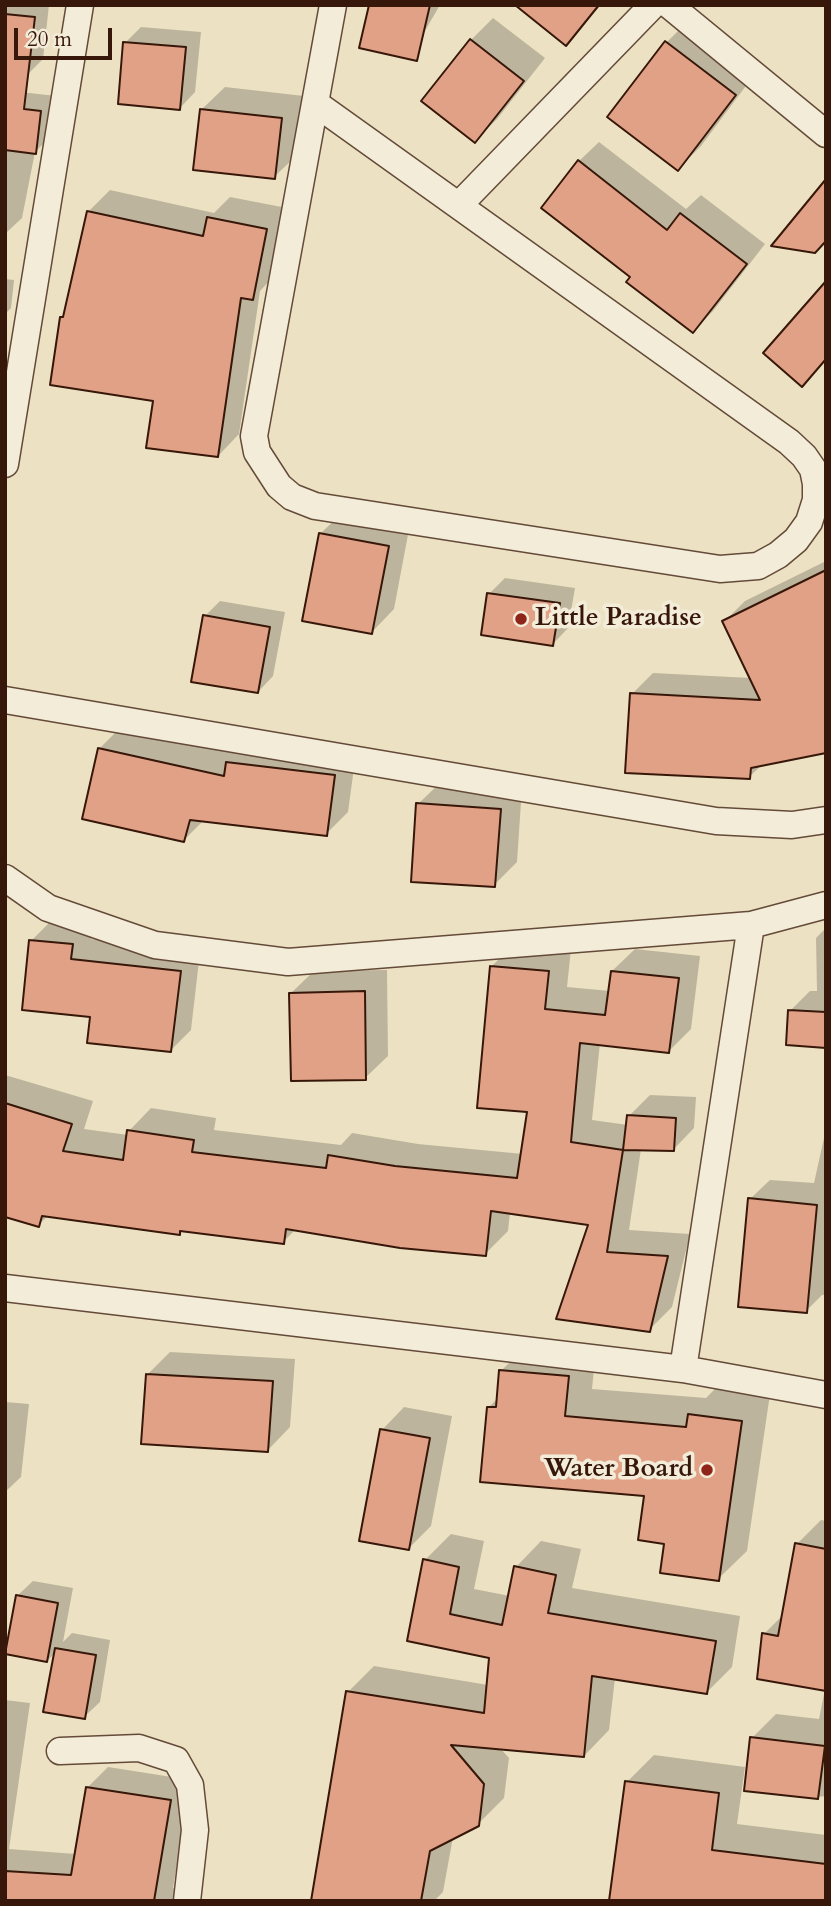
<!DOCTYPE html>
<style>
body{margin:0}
#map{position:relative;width:831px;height:1906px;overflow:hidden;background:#ece2c3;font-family:Cardo,serif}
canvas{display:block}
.frame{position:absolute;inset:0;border:7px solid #371709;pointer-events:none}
.scale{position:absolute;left:14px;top:28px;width:98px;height:32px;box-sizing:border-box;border:4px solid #371709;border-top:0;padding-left:9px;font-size:21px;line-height:24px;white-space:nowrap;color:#371709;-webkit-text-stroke:5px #f3ecd8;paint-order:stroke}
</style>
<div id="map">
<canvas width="831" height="1906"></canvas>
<div class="frame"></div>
<div class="scale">20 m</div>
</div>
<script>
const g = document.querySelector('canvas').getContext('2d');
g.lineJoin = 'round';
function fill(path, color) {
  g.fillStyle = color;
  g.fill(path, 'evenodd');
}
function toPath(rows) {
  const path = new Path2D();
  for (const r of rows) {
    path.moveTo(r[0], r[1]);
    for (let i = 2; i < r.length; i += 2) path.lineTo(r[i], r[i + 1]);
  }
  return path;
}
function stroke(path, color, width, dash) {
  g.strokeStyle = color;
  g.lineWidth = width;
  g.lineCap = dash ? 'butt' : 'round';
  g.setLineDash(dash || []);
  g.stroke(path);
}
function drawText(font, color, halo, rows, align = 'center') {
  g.font = font + ' Cardo,serif';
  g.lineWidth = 7;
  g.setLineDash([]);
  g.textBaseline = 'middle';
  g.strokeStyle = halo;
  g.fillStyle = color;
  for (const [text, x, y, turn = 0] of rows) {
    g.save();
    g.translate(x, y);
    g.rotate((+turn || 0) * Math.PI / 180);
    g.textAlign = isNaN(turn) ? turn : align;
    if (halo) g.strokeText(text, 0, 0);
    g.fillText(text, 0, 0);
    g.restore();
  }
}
fill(toPath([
 [5,5,49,5,43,59,27,75,5,72],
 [370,5,440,5,419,41],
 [524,5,601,5,566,44],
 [493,18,545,58,497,119,475,141,471,40],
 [689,20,757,71,701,146,678,169,610,116,667,42],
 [141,27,201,32,195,92,180,108,125,43],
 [225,87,304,96,297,155,274,177,202,109],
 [21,92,56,96,51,136,35,152,22,218,6,233,5,110],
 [599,142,686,209,701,195,765,244,713,311,693,331,633,277,579,161],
 [110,190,214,213,230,197,287,208,273,277,260,291,239,434,218,456,62,318,65,315,88,212],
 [5,279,14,280,11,308,5,314],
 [343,512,410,524,394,609,372,632,320,534],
 [826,561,826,752,763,764,749,777,632,694,653,673,751,678,724,622,745,601],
 [505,578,575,588,568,628,553,644,489,594],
 [220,601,285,612,273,676,258,692,205,616],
 [122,726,356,753,348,812,326,834,204,820,184,840,100,748],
 [441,782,522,787,517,862,494,885,418,804],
 [52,920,92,924,91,939,200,952,191,1030,170,1051,31,941],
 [826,928,826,1046,790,1011,810,991,817,991,816,938],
 [514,944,571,949,567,987,610,991,612,971,635,949,700,956,691,1029,669,1051,600,1043,592,1120,628,1125,629,1116,650,1095,696,1097,694,1128,673,1150,641,1149,629,1230,690,1234,672,1307,649,1330,590,1224,510,1212,508,1231,485,1254,296,1229,283,1242,182,1230,179,1233,49,1215,38,1225,5,1215,5,1075,93,1101,84,1129,128,1135,129,1131,151,1108,216,1118,214,1130,341,1145,352,1133,418,1144,523,1154,529,1111,492,966],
 [387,970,388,1056,365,1078,291,993,314,971],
 [826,1129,826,1295,822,1295,806,1311,750,1199,770,1180,814,1183],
 [529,1343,596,1348,592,1389,706,1398,718,1386,770,1394,747,1551,718,1579,666,1543,646,1495,489,1407,498,1398,501,1371],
 [170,1352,295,1359,290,1427,268,1450,148,1374],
 [5,1402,29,1404,21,1477,5,1492],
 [404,1407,452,1416,431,1526,408,1549,382,1430],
 [821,1520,826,1521,826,1796,817,1797,752,1738,776,1714,819,1719,825,1689,764,1634,784,1614,797,1544],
 [451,1534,484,1541,474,1589,510,1596,516,1567,541,1541,581,1549,572,1588,740,1616,732,1667,706,1693,615,1678,609,1730,584,1756,500,1748,509,1758,504,1798,478,1824,453,1837,443,1892,434,1901,316,1901,348,1692,374,1666,488,1685,491,1656,409,1640,425,1560],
 [33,1581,73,1588,63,1642,72,1633,110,1640,100,1702,84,1717,56,1652,47,1661,17,1596],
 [5,1700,30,1703,9,1849,76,1854,87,1788,108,1767,191,1780,173,1888,183,1890,182,1896,204,1901,5,1901],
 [654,1755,745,1767,737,1824,826,1835,826,1901,611,1901,627,1782]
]), '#0003');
const building = toPath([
 [369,5,430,5,417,61,359,48,369,5],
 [515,5,599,5,566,46,515,5],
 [5,14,35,17,24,109,41,111,36,154,5,150,5,14],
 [470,39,524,81,475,143,421,101,470,39],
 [665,41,736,95,678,171,607,117,665,41],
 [123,42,186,47,180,110,118,104,123,42],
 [200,109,282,118,275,179,193,170,200,109],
 [578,160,667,230,680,213,747,264,693,333,626,282,630,277,541,208,578,160],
 [826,179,826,241,815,253,771,246,826,179],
 [87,211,203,236,207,217,267,229,253,300,241,298,218,457,146,448,153,401,50,385,60,317,63,317,87,211],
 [826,281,826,359,802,387,763,353,826,281],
 [319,533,389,546,372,634,302,621,319,533],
 [826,570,826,753,751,768,750,779,625,773,630,693,760,700,722,621,826,570],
 [487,593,560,603,553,646,481,635,487,593],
 [203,615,270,627,258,693,191,682,203,615],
 [98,748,224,776,226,762,335,775,327,836,190,820,184,842,82,819,98,748],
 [416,803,501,809,495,887,411,882,416,803],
 [29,940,73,944,71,959,181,971,171,1052,87,1043,90,1017,22,1010,29,940],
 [490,966,549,971,545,1009,605,1015,611,971,679,978,669,1053,580,1043,571,1142,623,1150,607,1252,668,1256,650,1332,556,1319,588,1225,491,1211,486,1256,400,1248,286,1229,284,1244,180,1231,180,1235,42,1216,39,1227,5,1217,5,1103,72,1124,63,1151,123,1160,127,1130,194,1140,192,1152,326,1168,328,1155,395,1166,517,1178,527,1112,477,1108,490,966],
 [365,991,366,1080,291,1081,289,993,365,991],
 [788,1010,826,1012,826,1048,786,1045,788,1010],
 [627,1115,676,1118,674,1151,623,1150,627,1115],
 [748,1198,817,1205,807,1313,738,1307,748,1198],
 [499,1370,569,1376,565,1416,686,1427,688,1414,742,1421,719,1581,660,1573,664,1544,638,1540,644,1496,480,1482,487,1407,496,1407,499,1370],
 [146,1374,273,1381,268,1452,141,1444,146,1374],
 [380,1429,430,1438,409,1550,359,1541,380,1429],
 [795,1543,826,1549,826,1691,757,1679,762,1633,778,1636,795,1543],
 [423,1559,459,1567,450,1614,502,1625,514,1566,556,1575,548,1613,716,1641,707,1694,592,1676,584,1757,451,1745,484,1784,479,1826,430,1851,421,1901,311,1901,346,1691,484,1713,489,1658,407,1641,423,1559],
 [16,1595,58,1603,47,1662,5,1654,16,1595],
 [55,1648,96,1655,85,1719,43,1712,55,1648],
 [750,1737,825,1746,818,1799,744,1791,750,1737],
 [625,1781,719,1793,712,1850,826,1864,826,1901,609,1901,625,1781],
 [86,1787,171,1800,154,1901,5,1901,5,1871,71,1875,86,1787]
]);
fill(building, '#e1a186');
stroke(building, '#371709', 2);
const street = toPath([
 [669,5,826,134],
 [315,103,789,442,804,456,813,469,816,484,816,500,809,522,796,540,778,555,758,566,720,569,315,506,292,497,279,486,257,452,254,436,333,5],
 [459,205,653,5],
 [5,464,80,5],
 [5,700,716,821,792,825,826,820],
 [5,878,48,908,155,945,288,962,751,925,826,905],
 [5,1288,683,1369,826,1395],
 [683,1369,751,925],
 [60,1751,139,1748,176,1760,190,1785,195,1830,187,1901]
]);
stroke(street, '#644a38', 29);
stroke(street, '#f3ecd8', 26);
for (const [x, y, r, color] of [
 [521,619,7,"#8f2418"],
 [707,1470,7,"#8f2418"]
]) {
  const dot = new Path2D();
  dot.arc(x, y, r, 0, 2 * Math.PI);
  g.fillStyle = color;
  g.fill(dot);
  stroke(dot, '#f3ecd8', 2.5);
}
drawText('bold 26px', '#371709', '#f3ecd8', [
 ["Little Paradise",535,619],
 ["Water Board",693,1470,"right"]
], 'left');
</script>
